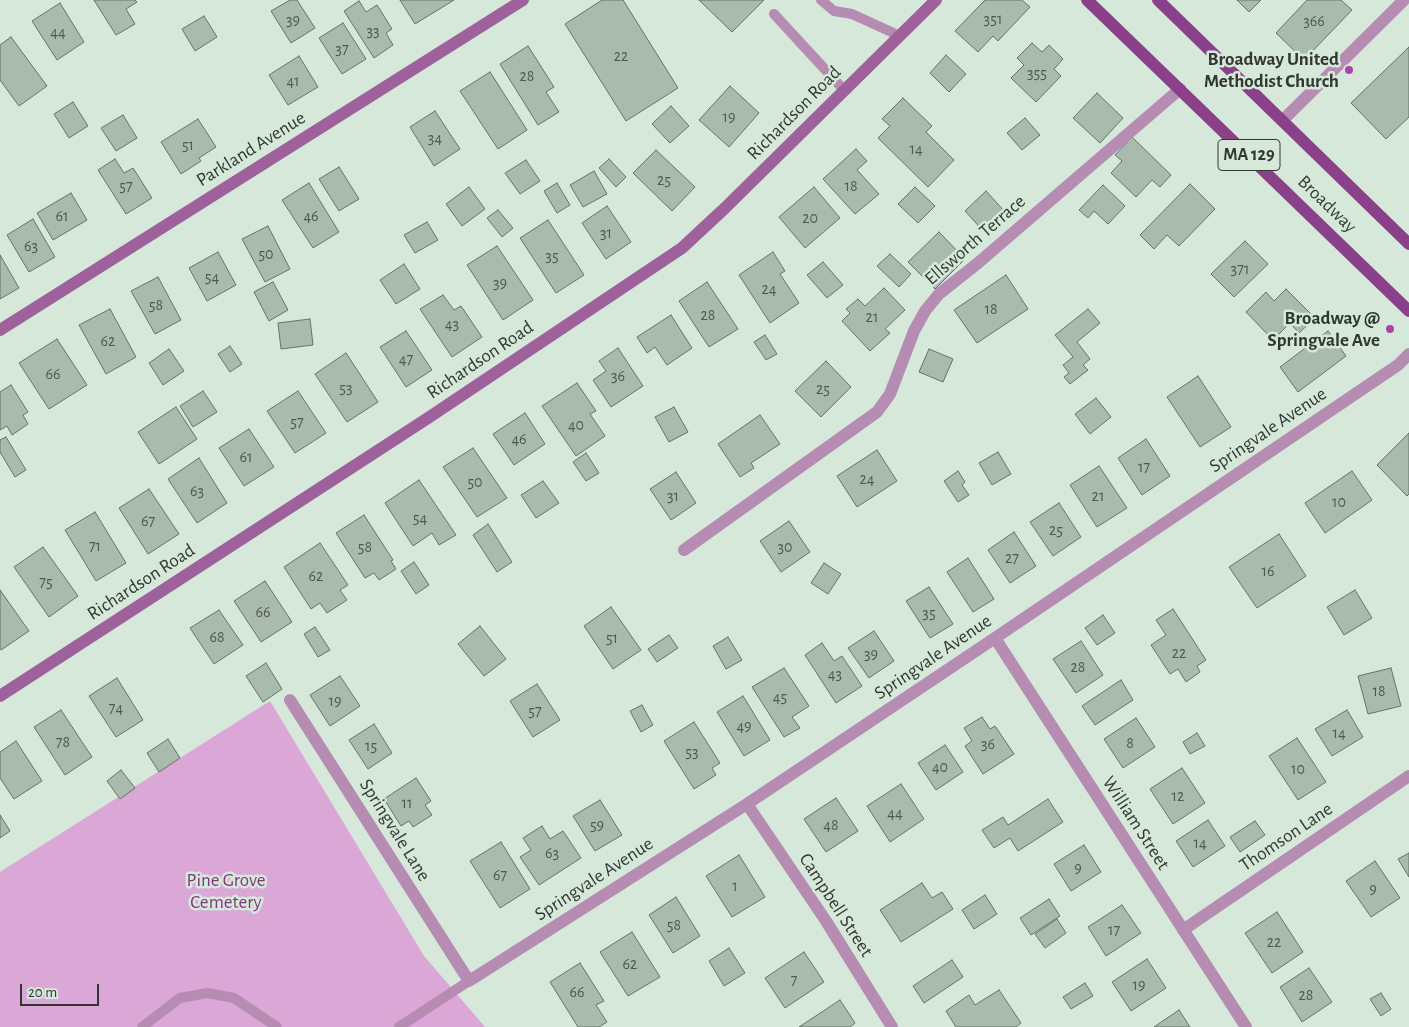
<!DOCTYPE html>
<style>
body{margin:0}
#map{position:relative;width:1409px;height:1027px;overflow:hidden;background:#d5e8da;font-family:"Alegreya Sans",sans-serif}
canvas{display:block}
.scale{position:absolute;left:20px;top:984px;width:79px;height:22px;box-sizing:border-box;border:2px solid #313832;border-top:0;padding-left:6px;font-size:15px;line-height:18px;white-space:nowrap;color:#313832;-webkit-text-stroke:4px #d5e8da;paint-order:stroke}
</style>
<div id="map">
<canvas width="1409" height="1027"></canvas>
<div class="scale">20 m</div>
</div>
<script>
const g = document.querySelector('canvas').getContext('2d');
g.lineJoin = 'round';
function fill(path, color) {
  g.fillStyle = color;
  g.fill(path, 'evenodd');
}
function toPath(rows) {
  const path = new Path2D();
  for (const r of rows) {
    path.moveTo(r[0], r[1]);
    for (let i = 2; i < r.length; i += 2) path.lineTo(r[i], r[i + 1]);
  }
  return path;
}
function stroke(path, color, width, dash) {
  g.strokeStyle = color;
  g.lineWidth = width;
  g.lineCap = dash ? 'butt' : 'round';
  g.setLineDash(dash || []);
  g.stroke(path);
}
function drawText(font, color, halo, rows, align = 'center') {
  g.font = font + ' "Alegreya Sans",sans-serif';
  g.lineWidth = 5;
  g.setLineDash([]);
  g.textBaseline = 'middle';
  g.strokeStyle = halo;
  g.fillStyle = color;
  for (const [text, x, y, turn = 0] of rows) {
    g.save();
    g.translate(x, y);
    g.rotate((+turn || 0) * Math.PI / 180);
    g.textAlign = isNaN(turn) ? turn : align;
    if (halo) g.strokeText(text, 0, 0);
    g.fillText(text, 0, 0);
    g.restore();
  }
}
fill(toPath([
 [270,701,424,956,485,1027,0,1027,0,872]
]), '#daa7d7');
const building = toPath([
 [94,0,135,0,137,2,126,9,135,24,116,35,94,0],
 [290,0,297,0,315,28,291,43,271,11,290,0],
 [400,0,454,0,415,24,400,0],
 [602,0,623,0,678,88,626,121,565,24,602,0],
 [699,0,764,0,732,32,699,0],
 [985,0,1022,0,1030,7,998,41,993,36,978,52,955,31,985,0],
 [1237,0,1261,0,1249,12,1237,0],
 [1307,0,1341,0,1352,10,1304,60,1276,33,1307,0],
 [359,1,366,12,377,5,392,29,386,33,393,45,374,58,344,11,359,1],
 [60,3,84,42,57,60,32,21,60,3],
 [204,16,217,37,195,51,182,29,204,16],
 [343,23,366,59,342,74,319,38,343,23],
 [11,37,47,86,19,106,0,80,0,45,11,37],
 [1032,43,1042,52,1049,45,1063,59,1054,69,1061,76,1036,102,1011,78,1024,65,1017,58,1032,43],
 [528,46,554,87,546,92,559,112,538,125,500,64,528,46],
 [1409,47,1409,117,1386,139,1351,103,1409,47],
 [946,55,966,74,949,92,930,73,946,55],
 [299,56,318,87,288,105,269,75,299,56],
 [490,72,527,130,498,149,460,91,490,72],
 [730,86,759,113,729,147,699,120,730,86],
 [1097,93,1123,118,1100,143,1073,118,1097,93],
 [903,98,932,126,926,132,954,160,928,187,878,138,890,126,882,119,903,98],
 [73,102,88,126,69,138,54,114,73,102],
 [671,106,689,126,670,143,652,124,671,106],
 [435,111,460,149,434,166,410,127,435,111],
 [123,115,137,138,116,151,101,128,123,115],
 [1025,118,1040,135,1022,150,1007,133,1025,118],
 [198,119,216,147,199,158,201,161,181,174,161,142,198,119],
 [1132,137,1171,175,1160,187,1152,180,1136,197,1111,173,1122,161,1115,155,1132,137],
 [856,149,867,161,857,170,879,194,855,214,823,179,856,149],
 [656,150,695,187,672,211,633,173,656,150],
 [115,159,124,173,133,168,152,198,126,214,98,170,115,159],
 [609,159,626,177,616,187,599,168,609,159],
 [526,160,540,181,520,194,505,173,526,160],
 [339,167,359,199,339,211,319,179,339,167],
 [594,171,607,194,583,207,570,185,594,171],
 [309,183,339,232,313,248,282,200,309,183],
 [557,183,570,205,557,213,544,191,557,183],
 [1190,184,1215,209,1179,246,1167,235,1154,249,1140,235,1190,184],
 [1103,185,1125,206,1108,224,1094,211,1088,218,1079,210,1103,185],
 [469,187,485,209,462,226,446,204,469,187],
 [814,187,840,218,805,248,779,217,814,187],
 [915,187,935,206,918,223,898,204,915,187],
 [986,191,1007,214,986,234,965,211,986,191],
 [71,193,87,220,53,240,37,213,71,193],
 [607,206,631,242,606,259,582,223,607,206],
 [498,210,513,228,502,237,487,218,498,210],
 [33,219,55,257,29,272,7,235,33,219],
 [548,220,584,275,556,293,520,238,548,220],
 [427,222,438,240,415,253,404,235,427,222],
 [268,226,290,269,265,282,242,239,268,226],
 [939,232,965,259,935,289,908,262,939,232],
 [1245,241,1268,264,1234,297,1211,274,1245,241],
 [497,246,533,300,503,320,467,265,497,246],
 [218,252,236,285,207,301,189,268,218,252],
 [773,252,785,271,780,274,799,303,770,323,739,275,773,252],
 [890,254,911,274,899,287,877,266,890,254],
 [0,255,19,288,0,299,0,255],
 [823,262,843,285,827,298,807,275,823,262],
 [404,264,420,289,396,304,380,280,404,264],
 [1006,275,1028,309,977,343,954,310,1006,275],
 [158,277,181,320,155,334,131,291,158,277],
 [273,282,288,310,269,321,254,292,273,282],
 [707,282,738,329,709,347,679,301,707,282],
 [884,288,905,310,885,329,890,333,870,351,842,321,850,313,846,309,858,299,865,306,884,288],
 [1286,289,1315,318,1299,333,1290,323,1273,340,1246,312,1266,292,1274,301,1286,289],
 [443,295,454,310,461,306,482,337,452,357,420,309,443,295],
 [110,309,136,357,106,374,79,325,110,309],
 [1088,309,1100,323,1077,342,1090,359,1083,365,1088,370,1070,384,1064,377,1069,373,1063,365,1073,357,1055,335,1088,309],
 [671,315,692,348,667,365,655,347,647,353,637,337,671,315],
 [310,319,313,345,281,349,278,323,310,319],
 [406,331,432,370,406,387,380,347,406,331],
 [1328,331,1346,356,1298,392,1280,367,1328,331],
 [765,335,777,354,766,360,754,342,765,335],
 [57,339,87,385,49,409,19,363,57,339],
 [230,346,242,364,230,372,218,354,230,346],
 [618,348,643,386,611,407,593,380,606,371,599,361,618,348],
 [169,349,184,371,163,385,149,363,169,349],
 [929,349,953,359,943,382,919,372,929,349],
 [346,353,378,402,347,422,315,374,346,353],
 [826,361,851,387,821,417,795,391,826,361],
 [1198,376,1231,427,1200,447,1167,397,1198,376],
 [577,383,596,411,590,414,605,436,576,456,542,406,577,383],
 [11,385,28,412,23,415,28,424,12,435,7,426,0,430,0,392,11,385],
 [203,391,217,412,193,427,180,406,203,391],
 [298,391,326,433,295,453,267,411,298,391],
 [1096,398,1111,417,1090,434,1075,414,1096,398],
 [176,407,197,439,159,464,138,432,176,407],
 [674,407,688,432,669,442,655,417,674,407],
 [525,413,545,444,514,465,493,434,525,413],
 [760,415,780,444,751,463,754,468,740,477,718,444,760,415],
 [249,429,274,467,244,486,219,448,249,429],
 [1409,433,1409,494,1407,496,1377,465,1409,433],
 [6,437,26,470,15,477,0,452,0,440,6,437],
 [1146,439,1170,476,1142,495,1118,458,1146,439],
 [473,448,507,498,477,517,443,467,473,448],
 [877,450,897,481,857,507,837,476,877,450],
 [998,452,1011,474,992,485,979,463,998,452],
 [586,453,599,473,586,481,573,462,586,453],
 [199,458,227,503,197,523,168,479,199,458],
 [1099,466,1127,508,1097,527,1070,485,1099,466],
 [958,471,965,482,962,485,969,495,958,502,944,481,958,471],
 [1352,471,1372,500,1325,533,1305,503,1352,471],
 [676,472,696,503,671,520,650,489,676,472],
 [419,480,456,535,439,545,432,533,413,546,385,503,419,480],
 [543,481,559,503,536,518,521,495,543,481],
 [149,489,179,534,148,554,119,508,149,489],
 [1059,503,1081,537,1053,556,1030,522,1059,503],
 [95,512,126,563,96,581,65,530,95,512],
 [364,515,393,560,391,561,396,569,379,580,374,573,365,578,336,533,364,515],
 [789,521,810,552,781,572,760,541,789,521],
 [488,524,512,562,497,572,473,535,488,524],
 [1014,532,1036,566,1010,583,988,550,1014,532],
 [1279,534,1306,576,1257,608,1229,567,1279,534],
 [320,543,348,585,340,590,347,600,327,613,320,603,311,609,284,567,320,543],
 [43,547,78,596,49,617,14,567,43,547],
 [968,558,994,599,973,612,947,572,968,558],
 [414,562,429,585,416,594,401,571,414,562],
 [824,563,841,574,828,594,811,583,824,563],
 [265,581,292,622,261,642,234,601,265,581],
 [929,587,953,624,930,638,906,601,929,587],
 [0,590,29,631,1,650,0,648,0,590],
 [1355,590,1372,618,1344,635,1327,607,1355,590],
 [611,607,641,650,613,669,584,626,611,607],
 [1173,609,1206,660,1197,666,1200,672,1186,682,1178,669,1170,674,1151,645,1166,635,1156,620,1173,609],
 [219,610,243,645,214,664,190,628,219,610],
 [1103,615,1115,633,1097,645,1085,628,1103,615],
 [480,626,506,659,484,676,458,644,480,626],
 [315,627,330,650,318,657,304,634,315,627],
 [874,631,894,661,869,678,848,648,874,631],
 [669,635,678,648,657,662,648,649,669,635],
 [728,637,742,660,726,669,713,646,728,637],
 [1081,641,1103,675,1076,693,1053,659,1081,641],
 [822,643,834,661,842,656,862,686,836,703,805,655,822,643],
 [266,663,282,689,263,702,246,676,266,663],
 [784,668,809,706,792,717,800,728,784,737,752,687,784,668],
 [1391,668,1401,706,1368,714,1358,676,1391,668],
 [340,676,360,706,330,726,310,695,340,676],
 [117,678,143,720,116,737,89,696,117,678],
 [1121,680,1133,700,1095,725,1082,706,1121,680],
 [537,684,560,720,533,737,510,701,537,684],
 [743,696,770,740,744,756,717,712,743,696],
 [642,705,653,725,641,732,630,711,642,705],
 [61,710,92,757,65,775,34,727,61,710],
 [1347,710,1363,737,1332,756,1315,729,1347,710],
 [982,717,990,729,995,726,1014,754,983,774,965,746,972,741,964,728,982,717],
 [1136,718,1155,747,1123,768,1104,739,1136,718],
 [694,722,720,763,712,768,716,775,694,789,664,741,694,722],
 [374,724,392,753,368,769,349,740,374,724],
 [1197,733,1205,746,1190,754,1183,742,1197,733],
 [1297,738,1326,782,1298,800,1269,756,1297,738],
 [168,739,180,758,159,772,147,753,168,739],
 [16,741,42,781,14,799,0,778,0,752,16,741],
 [945,745,963,772,936,790,918,763,945,745],
 [1182,768,1205,803,1173,824,1150,789,1182,768],
 [121,770,135,788,120,799,107,781,121,770],
 [416,778,431,801,425,805,432,815,413,827,409,821,401,826,384,799,416,778],
 [901,784,924,819,890,842,867,806,901,784],
 [836,798,858,831,826,852,804,819,836,798],
 [1048,799,1063,822,1018,851,1010,838,994,848,982,830,1003,817,1008,825,1048,799],
 [600,800,622,835,595,851,573,816,600,800],
 [0,815,10,831,0,838,0,815],
 [1208,820,1225,846,1193,867,1176,841,1208,820],
 [1255,821,1265,835,1240,852,1230,837,1255,821],
 [542,826,550,839,563,831,581,858,539,885,520,857,531,850,523,838,542,826],
 [501,842,530,889,500,908,470,861,501,842],
 [1084,845,1101,872,1071,891,1054,864,1084,845],
 [1409,853,1409,877,1398,859,1409,853],
 [739,855,765,897,732,917,706,876,739,855],
 [1375,861,1400,898,1371,917,1346,881,1375,861],
 [922,883,932,898,942,892,953,909,901,942,880,910,922,883],
 [985,895,997,914,974,929,962,910,985,895],
 [676,897,700,936,673,953,649,915,676,897],
 [1049,899,1060,916,1031,935,1020,918,1049,899],
 [1122,905,1141,933,1106,956,1088,927,1122,905],
 [1277,912,1303,952,1272,973,1245,933,1277,912],
 [1057,919,1066,933,1045,948,1035,934,1057,919],
 [632,932,660,977,628,996,600,952,632,932],
 [729,948,745,973,724,986,709,961,729,948],
 [804,952,824,982,785,1008,765,978,804,952],
 [1147,959,1166,988,1131,1011,1112,982,1147,959],
 [952,960,963,977,924,1003,913,986,952,960],
 [580,963,604,1001,596,1005,607,1022,599,1027,578,1027,550,982,580,963],
 [1309,968,1332,1002,1302,1022,1280,987,1309,968],
 [1085,983,1093,996,1071,1009,1063,997,1085,983],
 [999,990,1021,1023,1016,1027,956,1027,946,1011,969,995,975,1005,999,990],
 [1381,993,1391,1009,1381,1016,1370,999,1381,993],
 [840,1000,855,1023,850,1027,799,1027,840,1000],
 [1179,1010,1190,1027,1154,1027,1179,1010]
]);
fill(building, '#a9bbad');
stroke(building, '#637467', 1);
stroke(toPath([
 [821,0,834,11,852,14,900,36],
 [774,14,844,90],
 [142,1027,180,998,207,993,234,998,277,1027],
 [399,1027,469,981]
]), '#b68cb3', 10);
stroke(toPath([
 [1283,120,1404,0],
 [684,550,877,412,890,394,914,331,925,311,939,294,978,263,1180,89],
 [995,638,1246,1027],
 [290,700,469,981,747,804,995,638,1398,365,1409,354],
 [747,804,826,921,892,1027],
 [1183,930,1409,776]
]), '#b68cb3', 12);
stroke(toPath([
 [0,330,523,0],
 [0,696,428,418,682,248,725,208,936,0]
]), '#9e619b', 12);
stroke(toPath([
 [1087,0,1409,311],
 [1158,0,1409,244]
]), '#8b408a', 12);
for (const [x, y, r, color] of [
 [1349,70,5,"#aa44a9"],
 [1390,329,5,"#aa44a9"]
]) {
  const dot = new Path2D();
  dot.arc(x, y, r, 0, 2 * Math.PI);
  g.fillStyle = color;
  g.fill(dot);
  stroke(dot, '#d5e8da', 2);
}
drawText('16px', '#4f5951', null, [
 ["351",993,19],
 ["39",293,20],
 ["366",1314,21],
 ["33",373,31],
 ["44",58,32],
 ["37",342,49],
 ["22",621,56],
 ["355",1037,73],
 ["28",527,76],
 ["41",293,81],
 ["19",729,117],
 ["34",435,138],
 ["51",188,145],
 ["14",916,149],
 ["25",664,180],
 ["57",126,186],
 ["18",851,186],
 ["61",62,216],
 ["46",311,216],
 ["20",810,218],
 ["31",606,233],
 ["63",31,246],
 ["50",266,254],
 ["35",552,256],
 ["371",1240,269],
 ["54",212,277],
 ["39",500,283],
 ["24",769,289],
 ["58",156,305],
 ["18",991,309],
 ["28",708,315],
 ["21",872,317],
 ["43",452,324],
 ["62",108,341],
 ["47",406,359],
 ["66",53,374],
 ["36",618,376],
 ["53",346,388],
 ["25",823,389],
 ["57",297,422],
 ["40",576,425],
 ["46",519,439],
 ["61",246,457],
 ["17",1144,467],
 ["24",867,479],
 ["50",475,482],
 ["63",197,491],
 ["31",673,496],
 ["21",1098,496],
 ["10",1339,502],
 ["54",420,518],
 ["67",148,521],
 ["25",1056,530],
 ["71",95,546],
 ["58",365,547],
 ["30",785,547],
 ["27",1012,558],
 ["16",1268,571],
 ["62",316,576],
 ["75",46,582],
 ["66",263,612],
 ["35",929,613],
 ["68",217,637],
 ["51",612,638],
 ["22",1179,653],
 ["39",871,654],
 ["28",1078,667],
 ["43",835,674],
 ["18",1379,691],
 ["45",780,697],
 ["19",335,701],
 ["74",116,708],
 ["57",535,711],
 ["49",744,726],
 ["14",1339,733],
 ["78",63,742],
 ["8",1130,743],
 ["36",988,744],
 ["15",371,746],
 ["53",692,752],
 ["40",940,767],
 ["10",1298,769],
 ["12",1178,796],
 ["11",407,803],
 ["44",895,813],
 ["59",597,825],
 ["48",831,825],
 ["14",1200,843],
 ["63",552,853],
 ["9",1078,868],
 ["67",500,875],
 ["1",735,886],
 ["9",1373,889],
 ["58",674,925],
 ["17",1114,930],
 ["22",1274,942],
 ["62",630,964],
 ["7",794,980],
 ["19",1139,985],
 ["66",577,992],
 ["28",1306,995]
]);
for (const [x, y, w] of [
 [1249,155,62]
]) {
  const box = new Path2D();
  box.roundRect(x - w / 2, y - 15.5, w, 31, 4);
  g.fillStyle = '#d5e8da';
  g.fill(box);
  stroke(box, '#313832', 1);
}
drawText('bold 18px', '#313832', null, [
 ["MA 129",1249,155]
]);
drawText('bold 19px', '#313832', '#d5e8da', [
 ["Broadway United",1339,59],
 ["Methodist Church",1339,81],
 ["Broadway @",1380,318],
 ["Springvale Ave",1380,340]
], 'right');
drawText('19px', '#313832', '#d5e8da', [
 ["Richardson Road",794,113,-45],
 ["Parkland Avenue",251,149,-32],
 ["Broadway",1327,204,44],
 ["Ellsworth Terrace",975,240,-41],
 ["Richardson Road",480,360,-34],
 ["Springvale Avenue",1268,430,-34],
 ["Richardson Road",141,582,-33],
 ["Springvale Avenue",933,657,-34],
 ["William Street",1136,823,57],
 ["Springvale Lane",395,830,58],
 ["Thomson Lane",1286,837,-34],
 ["Springvale Avenue",594,879,-33],
 ["Campbell Street",836,905,57]
]);
drawText('19px', '#7e377c', '#d5e8da', [
 ["Pine Grove",226,880],
 ["Cemetery",226,902]
]);
</script>
